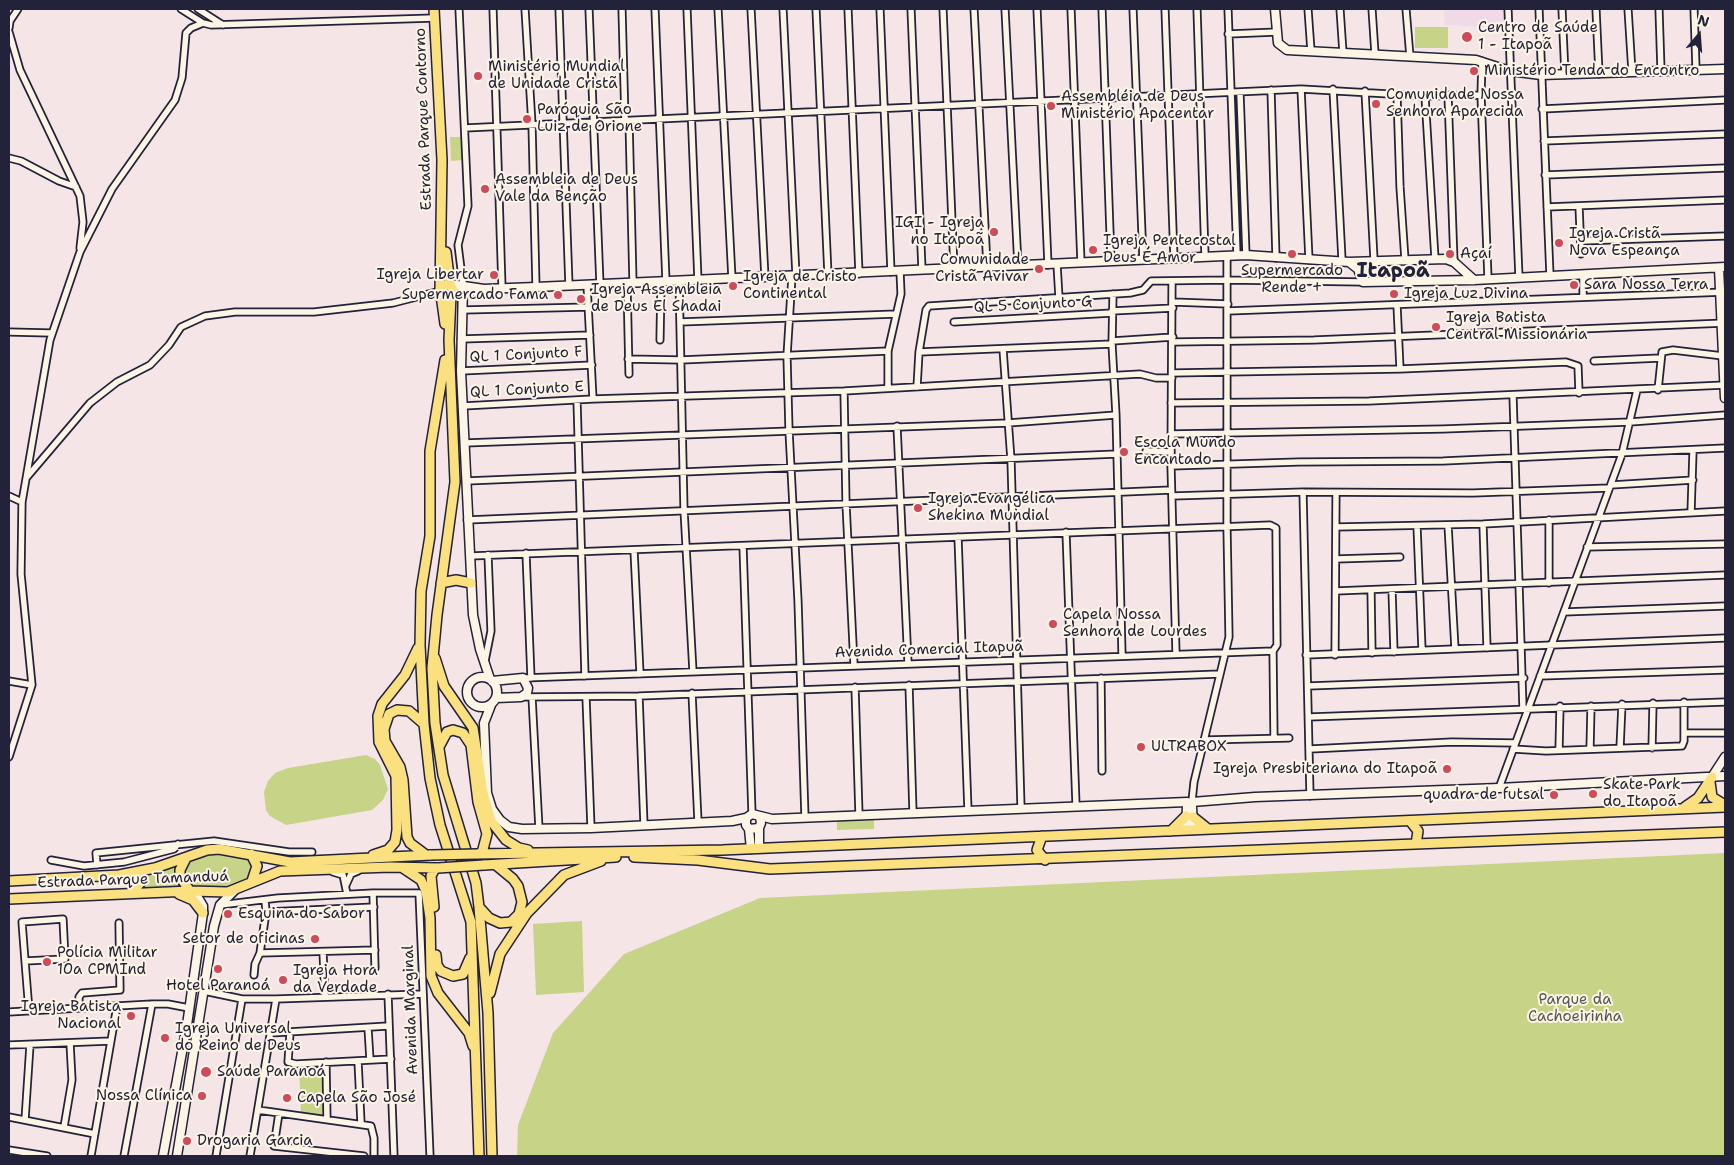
<!DOCTYPE html>
<meta charset="utf-8">
<style>
body{margin:0}
#map{position:relative;width:1734px;height:1165px;overflow:hidden;background:#f5e5e6;font-family:"Shantell Sans",sans-serif}
canvas{display:block}
.frame{position:absolute;inset:0;border:10px solid #22223b;pointer-events:none}
.north{position:absolute;left:1674px;top:10px;width:50px;height:50px;-webkit-text-stroke:4px #fcf5e5;paint-order:stroke;rotate:18deg;font-size:14px;font-weight:700;line-height:20px;text-align:center;color:#22223b}
.north::after{content:'';display:block;margin:auto;width:18px;height:22px;background:#22223b;clip-path:polygon(50% 0,100% 100%,50% 72%,0 100%)}
</style>
<div id="map">
<canvas width="1734" height="1165"></canvas>
<div class="frame"></div>
<div class="north">N</div>
</div>
<script>
const g = document.querySelector('canvas').getContext('2d');
g.lineJoin = 'round';
function fill(path, color) {
  g.fillStyle = color;
  g.fill(path, 'evenodd');
}
function toPath(rows) {
  const path = new Path2D();
  for (const r of rows) {
    if (r.length === 3) {
      path.moveTo(r[0] + r[2], r[1]);
      path.arc(r[0], r[1], r[2], 0, 2 * Math.PI);
      continue;
    }
    path.moveTo(r[0], r[1]);
    for (let i = 2; i < r.length; i += 2) path.lineTo(r[i], r[i + 1]);
  }
  return path;
}
function stroke(path, color, width, dash) {
  g.strokeStyle = color;
  g.lineWidth = width;
  g.lineCap = dash ? 'butt' : 'round';
  g.setLineDash(dash || []);
  g.stroke(path);
}
function drawText(font, color, halo, rows, align = 'center') {
  g.font = font + ' "Shantell Sans",sans-serif';
  g.lineWidth = 4;
  g.setLineDash([]);
  g.textBaseline = 'middle';
  g.strokeStyle = halo;
  g.fillStyle = color;
  for (const [text, x, y, turn = 0] of rows) {
    g.save();
    g.translate(x, y);
    g.rotate((+turn || 0) * Math.PI / 180);
    g.textAlign = isNaN(turn) ? turn : align;
    if (halo) g.strokeText(text, 0, 0);
    g.fillText(text, 0, 0);
    g.restore();
  }
}
fill(toPath([
 [1444,9,1504,9,1505,28,1445,25]
]), '#f0dae7');
fill(toPath([
 [1415,27,1448,27,1448,48,1415,48],
 [450,137,462,137,463,160,451,161],
 [366,755,375,759,380,765,388,789,383,800,372,810,286,825,270,816,266,810,264,792,268,781,275,773,288,768],
 [874,818,874,829,837,830,837,819],
 [219,851,249,858,254,863,251,880,235,889,191,889,182,876,188,859],
 [1725,853,1725,1156,517,1156,518,1125,553,1033,624,954,760,898],
 [181,863,185,888,143,889,146,880,140,874],
 [582,921,584,992,536,995,533,924],
 [324,1065,326,1115,301,1113,299,1066]
]), '#c7d386');
const street = toPath([
 [181,9,203,23,211,25,434,18],
 [198,9,223,25],
 [459,9,468,206,458,245,463,285],
 [493,9,502,288],
 [525,9,532,125,536,287],
 [559,9,569,286],
 [589,9,600,285],
 [622,9,625,121],
 [655,9,666,282],
 [687,9,698,281],
 [718,9,732,279],
 [751,9,765,278],
 [783,9,796,276],
 [816,9,828,275],
 [848,9,859,274],
 [880,9,891,272],
 [911,9,922,270],
 [943,9,954,269],
 [974,9,987,267],
 [1005,9,1018,266],
 [1037,9,1048,265],
 [1071,9,1081,263],
 [1102,9,1111,261],
 [1133,9,1143,260],
 [1165,9,1174,259],
 [1197,9,1205,256],
 [1228,9,1237,256],
 [1308,9,1311,51],
 [1340,9,1343,53],
 [1372,9,1375,54],
 [1406,9,1410,57],
 [1508,9,1519,278],
 [1539,9,1550,276],
 [1562,9,1565,75],
 [1596,9,1599,74],
 [1628,9,1632,72],
 [1659,9,1661,71],
 [1694,9,1696,69],
 [9,28,10,21,18,9],
 [9,32,20,70,80,196,83,222,80,248],
 [1228,34,1277,32],
 [1482,61,1481,95,1488,279],
 [1301,89,1309,260],
 [1333,89,1342,260],
 [1271,90,1276,258],
 [1365,91,1374,260],
 [1240,93,1246,255],
 [1397,95,1400,187,1405,260],
 [1448,95,1454,262],
 [1425,96,1435,259],
 [1542,109,1725,100],
 [629,121,633,283],
 [465,128,1301,89,1425,96,1481,95],
 [1544,141,1725,134],
 [9,158,21,161,59,181,76,187],
 [1545,175,1725,168],
 [1579,206,1581,254],
 [1547,207,1725,200],
 [1581,241,1725,236],
 [1057,264,1059,298],
 [1583,275,1583,297],
 [792,276,787,356,789,431,798,601,805,818],
 [679,281,684,510,693,672],
 [1172,281,1171,466,1176,654],
 [627,284,629,374],
 [587,285,593,399],
 [1113,294,1112,344,1116,415,1122,655],
 [1173,302,1228,304],
 [1397,305,1400,369],
 [463,310,589,307],
 [1112,311,1173,308],
 [1228,311,1725,292],
 [680,322,896,314],
 [954,322,1112,313],
 [9,332,51,333],
 [461,339,590,335],
 [660,340,661,282],
 [1112,341,1173,337],
 [1173,342,1314,340,1725,323],
 [1003,349,1011,460,1021,808],
 [919,352,1112,344],
 [628,359,681,360,888,351],
 [1594,361,1660,358],
 [461,371,592,365],
 [1172,373,1400,369,1566,362,1578,366,1579,393],
 [917,387,919,352,926,310,929,306,1130,293,1143,290,1151,281,1228,280,1363,282],
 [888,388,888,351,901,294,900,271],
 [1658,390,1662,352,1673,350,1723,356],
 [844,391,846,504,854,665],
 [1513,396,1523,709],
 [577,400,585,676],
 [1171,403,1369,401,1725,385],
 [463,406,593,399,844,391,1140,374,1156,378,1172,378],
 [897,426,908,663],
 [1171,434,1443,429,1630,422,1725,415],
 [465,443,1008,423,1116,415],
 [1146,451,1171,452],
 [1171,466,1298,462,1443,461,1725,448],
 [27,477,90,403,117,382,150,365,169,345,181,327,205,316,235,312,314,312,393,303,440,291],
 [466,481,1117,454],
 [1611,485,1693,480],
 [1303,492,1310,796],
 [9,496,22,502],
 [1172,496,1303,492,1473,493,1609,488],
 [1691,513,1693,451],
 [467,520,1171,490],
 [1483,524,1487,648],
 [1448,525,1455,649],
 [1417,526,1422,650],
 [1336,527,1483,524,1725,511],
 [1066,532,1076,805],
 [958,537,968,811],
 [743,546,752,814],
 [1587,547,1725,544],
 [634,550,640,674],
 [526,553,531,678],
 [470,556,1270,525,1276,528,1276,534,1277,645,1273,651],
 [1336,559,1400,557],
 [1549,583,1549,520],
 [1371,590,1372,653],
 [1392,590,1394,652],
 [1336,591,1725,575],
 [1564,612,1725,606],
 [1273,651,1274,738],
 [1306,655,1725,638],
 [1335,655,1336,493],
 [485,661,491,631,488,555],
 [1540,676,1725,670],
 [523,678,1273,651],
 [1101,678,1102,771],
 [9,681,32,685],
 [909,685,913,813],
 [1308,686,1524,678],
 [855,687,859,815],
 [692,693,698,822],
 [639,696,644,825],
 [521,697,639,696,1220,674],
 [532,697,539,829],
 [586,697,591,828],
 [1309,717,1725,702],
 [1684,733,1725,733],
 [1205,740,1289,738],
 [1620,748,1622,704],
 [1652,748,1653,703],
 [1310,749,1452,742,1515,743],
 [1513,749,1546,751,1682,746,1684,741,1684,702],
 [1590,749,1591,706],
 [1559,750,1560,706],
 [9,757,32,685,21,574,22,502,50,340,80,252,112,189,175,100,182,78,186,33,191,28,203,23],
 [1499,788,1622,454,1637,390],
 [1192,801,1194,782,1229,637,1227,528,1227,256],
 [51,860,84,866,124,862,174,849,178,844],
 [97,865,96,853,214,841,289,852,312,852],
 [333,872,343,875,347,894],
 [346,885,351,874,358,871],
 [373,893,375,968],
 [220,905,278,898,373,893,419,893,430,1156],
 [266,912,374,907],
 [63,919,65,959,25,961,22,922,63,919],
 [323,952,325,997],
 [260,953,375,950],
 [25,961,29,1011],
 [254,975,255,964,260,953,266,912,265,900],
 [204,991,242,999,276,999,422,994],
 [388,994,394,1156],
 [79,1007,79,997,82,993,120,990,119,923],
 [9,1012,152,1004,168,1004,189,1008],
 [368,1028,370,1060],
 [271,1033,388,1026],
 [290,1033,288,1062,296,1064,391,1059],
 [9,1045,111,1041],
 [358,1061,361,1123],
 [326,1062,327,1119],
 [258,1110,371,1126,374,1138,374,1156],
 [279,1113,274,1146,364,1156],
 [9,1117,95,1134],
 [25,1120,30,1045],
 [64,1127,72,1080,70,1043],
 [9,1150,47,1156],
 [91,1156,117,1006],
 [124,1156,152,1004],
 [216,1156,242,999],
 [250,1156,276,999]
]);
const secondary = toPath([
 [1275,9,1278,43,1287,50,1476,60,1510,71,1541,75,1725,69],
 [1349,262,1358,269,1363,282,1474,280,1725,267],
 [1719,268,1725,398],
 [450,284,484,289,536,287,1246,255,1349,262,1446,259,1454,262,1474,280],
 [463,285,461,371,473,615,480,649,490,679],
 [451,296,482,289],
 [482,692,15],
 [492,681,523,678,528,688,527,693,521,697,496,698],
 [491,705,484,723,487,793,492,809,500,820,509,827,522,829,591,828,732,821,746,818],
 [1712,777,1725,757],
 [1192,802,1255,797,1499,788,1725,776],
 [1192,806,1193,830],
 [760,818,761,823,759,828,749,829,746,825,746,818,752,814,772,819,1187,802],
 [749,829,751,849],
 [1186,830,1187,806],
 [759,848,759,828],
 [163,1156,187,1025,203,913,203,906,197,896,190,891],
 [177,1156,214,926,220,905,234,891]
]);
const primary = toPath([
 [434,9,442,160,440,291,443,296,451,296,453,290,450,284,440,287],
 [446,252,450,284],
 [441,295,445,324],
 [451,296,449,340,455,482,437,615,432,668,435,723,443,775,476,883,479,907,488,1013,492,1156],
 [445,360,430,451,430,536,421,591,420,645,424,724,430,778,440,825,471,922,479,1156],
 [441,583,456,580,471,583],
 [435,658,444,686,473,728,483,793,491,821,506,840,519,848,528,850],
 [424,724,409,711,397,710,389,714,384,729,385,741,400,767,403,780,407,837,410,843,426,855],
 [439,747,447,732,453,730,463,733,471,745,478,802,487,834,482,853],
 [1710,782,1712,797,1725,805],
 [1685,807,1698,798,1712,777],
 [1193,817,1208,829],
 [1411,822,1418,831,1416,844],
 [1171,831,1186,816],
 [1042,836,1037,850,1045,860],
 [251,854,257,866,252,881],
 [477,854,722,850,1725,807],
 [373,855,388,850,395,842,397,830,396,776,379,742,378,716,382,704,405,675,418,648],
 [634,857,698,860,770,869,1725,832],
 [186,858,180,870,180,877,190,891],
 [484,865,616,857],
 [403,868,421,880,426,891,430,918,431,976,438,993,469,1033,473,1046],
 [127,876,137,877,141,882,131,893],
 [9,881,119,875,155,868,207,850,219,849,290,862,431,855],
 [179,894,193,900,203,913],
 [9,899,190,891,228,892,280,871,390,867,438,868],
 [434,907,431,876,435,868],
 [479,907,489,918,500,923,511,922,519,914,522,902,518,886,513,879,496,865],
 [436,955,437,965,441,971,453,976,463,974,470,958],
 [490,993,500,954,527,913,564,875,601,861]
]);
stroke(street, '#22223b', 9);
stroke(secondary, '#22223b', 11);
stroke(primary, '#22223b', 12);
stroke(street, '#fcf5e5', 5.5);
stroke(secondary, '#fcf5e5', 8);
stroke(primary, '#fbe080', 9);
const primaryBridge = toPath([
 [431,855,477,854],
 [438,868,484,865]
]);
stroke(primaryBridge, '#22223b', 12, []);
stroke(primaryBridge, '#fbe080', 9);
for (const [x, y, r, color] of [
 [1467,37,6,"#d1495b"],
 [1474,71,5,"#d1495b"],
 [478,76,5,"#d1495b"],
 [1376,104,5,"#d1495b"],
 [1051,106,5,"#d1495b"],
 [527,119,5,"#d1495b"],
 [485,189,5,"#d1495b"],
 [994,232,5,"#d1495b"],
 [1559,243,5,"#d1495b"],
 [1093,250,5,"#d1495b"],
 [1292,254,5,"#d1495b"],
 [1450,254,5,"#d1495b"],
 [1039,269,5,"#d1495b"],
 [494,275,5,"#d1495b"],
 [1574,285,5,"#d1495b"],
 [733,286,5,"#d1495b"],
 [1394,294,5,"#d1495b"],
 [558,295,5,"#d1495b"],
 [581,299,5,"#d1495b"],
 [1436,327,5,"#d1495b"],
 [1124,452,5,"#d1495b"],
 [918,508,5,"#d1495b"],
 [1053,624,5,"#d1495b"],
 [1141,747,5,"#d1495b"],
 [1447,769,5,"#d1495b"],
 [1593,794,5,"#d1495b"],
 [1554,795,5,"#d1495b"],
 [228,914,5,"#d1495b"],
 [315,939,5,"#d1495b"],
 [47,962,5,"#d1495b"],
 [218,969,5,"#d1495b"],
 [283,980,5,"#d1495b"],
 [131,1016,5,"#d1495b"],
 [165,1038,5,"#d1495b"],
 [206,1072,6,"#d1495b"],
 [202,1096,5,"#d1495b"],
 [287,1098,5,"#d1495b"],
 [187,1141,5,"#d1495b"]
]) {
  const dot = new Path2D();
  dot.arc(x, y, r, 0, 2 * Math.PI);
  g.fillStyle = color;
  g.fill(dot);
  stroke(dot, '#fcf5e5', 2);
}
drawText('15px', '#22223b', '#fcf5e5', [
 ["Centro de Saúde",1478,28],
 ["1 - Itapoã",1478,45],
 ["Ministério Mundial",488,67],
 ["de Unidade Cristã",488,84],
 ["Ministério Tenda do Encontro",1484,71],
 ["Comunidade Nossa",1386,95],
 ["Senhora Aparecida",1386,112],
 ["Assembléia de Deus",1061,97],
 ["Ministério Apacentar",1061,114],
 ["Paróquia São",537,110],
 ["Luiz de Orione",537,127],
 ["Assembleia de Deus",495,180],
 ["Vale da Benção",495,197],
 ["IGI - Igreja",984,223,"right"],
 ["no Itapoã",984,240,"right"],
 ["Igreja Cristã",1569,234],
 ["Nova Espeança",1569,251],
 ["Igreja Pentecostal",1103,241],
 ["Deus É Amor",1103,258],
 ["Açaí",1460,254],
 ["Comunidade",1029,260,"right"],
 ["Cristã Avivar",1029,277,"right"],
 ["Supermercado",1292,271,"center"],
 ["Rende +",1292,288,"center"],
 ["Igreja Libertar",484,275,"right"],
 ["Igreja de Cristo",743,277],
 ["Continental",743,294],
 ["Sara Nossa Terra",1584,285],
 ["Igreja Assembleia",591,290],
 ["de Deus El Shadai",591,307],
 ["Igreja Luz Divina",1404,294],
 ["Supermercado Fama",548,295,"right"],
 ["Igreja Batista",1446,318],
 ["Central Missionária",1446,335],
 ["Escola Mundo",1134,443],
 ["Encantado",1134,460],
 ["Igreja Evangélica",928,499],
 ["Shekina Mundial",928,516],
 ["Capela Nossa",1063,615],
 ["Senhora de Lourdes",1063,632],
 ["ULTRABOX",1151,747],
 ["Igreja Presbiteriana do Itapoã",1437,769,"right"],
 ["Skate Park",1603,785],
 ["do Itapoã",1603,802],
 ["quadra de futsal",1544,795,"right"],
 ["Esquina do Sabor",238,914],
 ["Setor de oficinas",305,939,"right"],
 ["Polícia Militar",57,953],
 ["10a CPMInd",57,970],
 ["Igreja Hora",293,971],
 ["da Verdade",293,988],
 ["Hotel Paranoá",218,986,"center"],
 ["Igreja Batista",121,1007,"right"],
 ["Nacional",121,1024,"right"],
 ["Igreja Universal",175,1029],
 ["do Reino de Deus",175,1046],
 ["Saúde Paranoá",217,1072],
 ["Nossa Clínica",192,1096,"right"],
 ["Capela São José",297,1098],
 ["Drogaria Garcia",197,1141]
], 'left');
drawText('15px', '#22223b', '#fcf5e5', [
 ["Estrada Parque Contorno",424,119,-92],
 ["QL 5 Conjunto G",1033,305,-3],
 ["QL 1 Conjunto F",526,355,-3],
 ["QL 1 Conjunto E",527,390,-3],
 ["Avenida Comercial Itapuã",929,650,-2],
 ["Estrada Parque Tamanduá",133,880,-2],
 ["Avenida Marginal",411,1010,-92]
]);
drawText('15px', '#545752', '#fcf5e5', [
 ["Parque da",1575,1000],
 ["Cachoeirinha",1575,1017]
]);
drawText('bold 20px', '#22223b', '#fcf5e5', [
 ["Itapoã",1393,272]
]);
</script>
